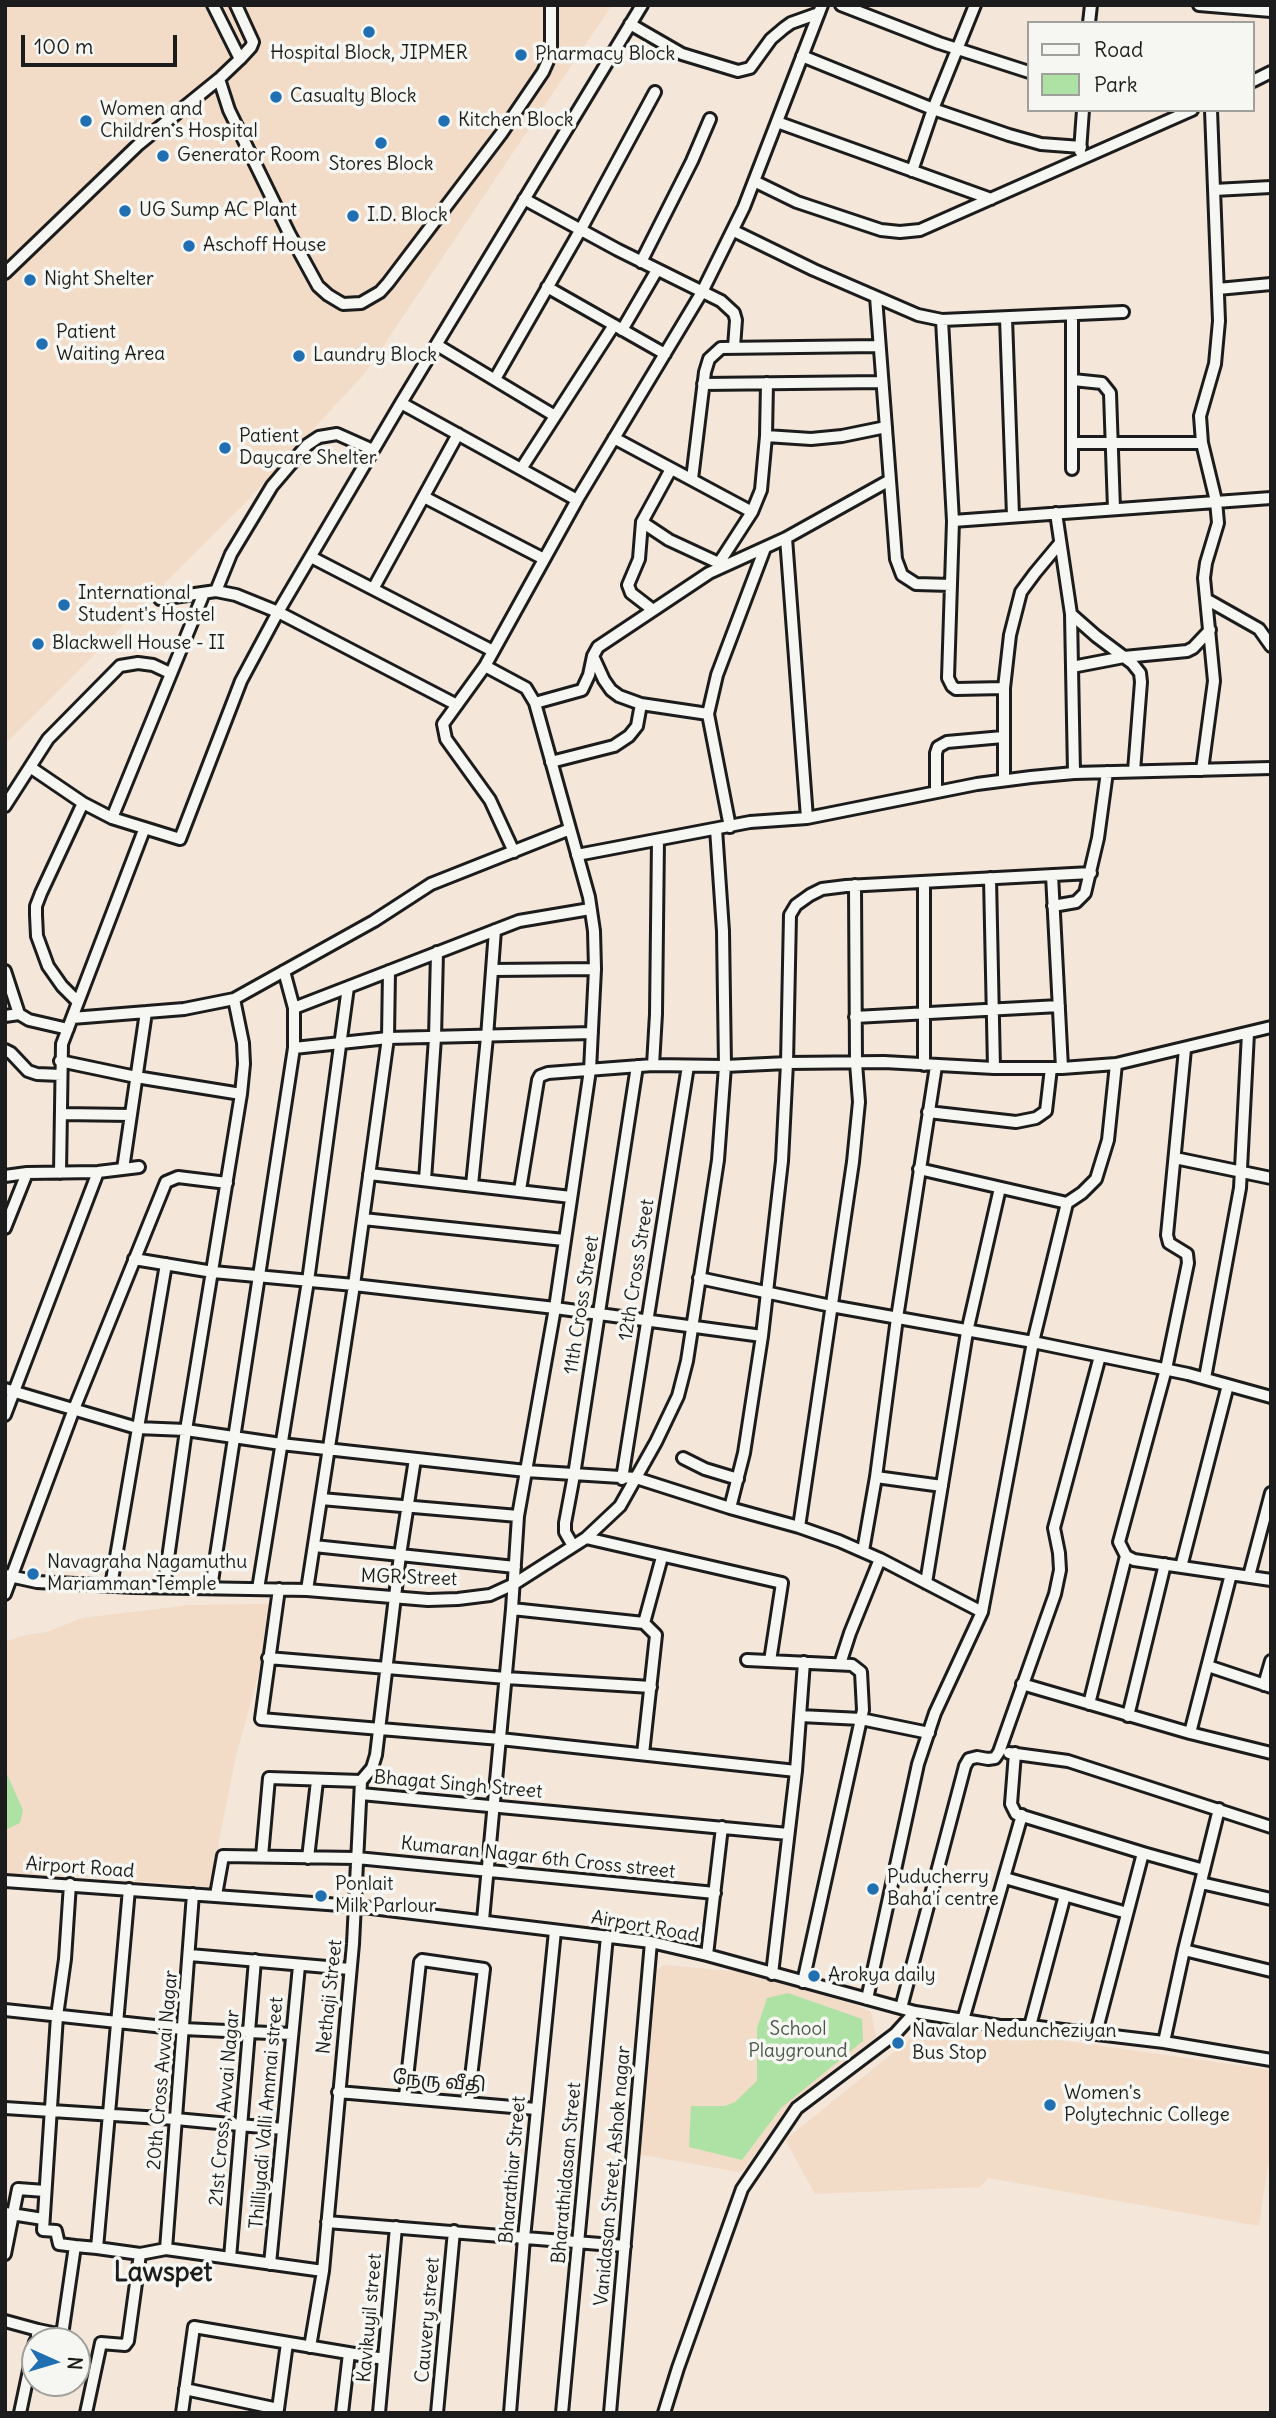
<!DOCTYPE html>
<meta charset="utf-8">
<style>
body{margin:0}
#map{position:relative;width:1276px;height:2418px;overflow:hidden;background:#f4e6d9;font-family:Delius,sans-serif}
canvas{display:block}
.frame{position:absolute;inset:0;border:7px solid #1c1c1c;pointer-events:none}
.legend{position:absolute;left:1027px;top:21px;width:228px;height:91px;box-sizing:border-box;background:#f6f6f2;border:2px solid #9f9f9c;margin:0;padding:9px 12px;list-style:none;font-size:21px;color:#1c1c1c}
.legend li{display:flex;align-items:center;gap:14px;height:35px}
.legend b{width:35px;border:2px solid #9f9f9c}
.north{position:absolute;left:21px;top:2327px;width:70px;height:70px;box-sizing:border-box;background:#f6f6f2;border:2px solid #9f9f9c;border-radius:50%;rotate:94deg;font-size:19px;font-weight:700;line-height:28px;text-align:center;color:#1c1c1c}
.north::after{content:'';display:block;margin:auto;width:24px;height:32px;background:#1f6fb2;clip-path:polygon(50% 0,100% 100%,50% 72%,0 100%)}
.scale{position:absolute;left:21px;top:35px;width:156px;height:32px;box-sizing:border-box;border:4px solid #1c1c1c;border-top:0;padding-left:9px;font-size:21px;line-height:24px;white-space:nowrap;color:#1c1c1c;-webkit-text-stroke:5px #f6f6f2;paint-order:stroke}
</style>
<div id="map">
<canvas width="1276" height="2418"></canvas>
<div class="frame"></div>
<ul class="legend">
<li><b style="height:9px;background:#f6f6f2"></b>Road</li>
<li><b style="height:19px;background:#ade2a4"></b>Park</li>
</ul>
<div class="north">N</div>
<div class="scale">100 m</div>
</div>
<script>
const g = document.querySelector('canvas').getContext('2d');
g.lineJoin = 'round';
function fill(path, color) {
  g.fillStyle = color;
  g.fill(path, 'evenodd');
}
function toPath(rows) {
  const path = new Path2D();
  for (const r of rows) {
    path.moveTo(r[0], r[1]);
    for (let i = 2; i < r.length; i += 2) path.lineTo(r[i], r[i + 1]);
  }
  return path;
}
function stroke(path, color, width, dash) {
  g.strokeStyle = color;
  g.lineWidth = width;
  g.lineCap = dash ? 'butt' : 'round';
  g.setLineDash(dash || []);
  g.stroke(path);
}
function drawText(font, color, halo, rows, align = 'center') {
  g.font = font + ' Delius,"Noto Sans Tamil",sans-serif';
  g.lineWidth = 7;
  g.setLineDash([]);
  g.textBaseline = 'middle';
  g.strokeStyle = halo;
  g.fillStyle = color;
  for (const [text, x, y, turn = 0] of rows) {
    g.save();
    g.translate(x, y);
    g.rotate((+turn || 0) * Math.PI / 180);
    g.textAlign = isNaN(turn) ? turn : align;
    if (halo) g.strokeText(text, 0, 0);
    g.fillText(text, 0, 0);
    g.restore();
  }
}
fill(toPath([
 [5,5,612,5,365,373,244,504,5,744],
 [273,1604,263,1658,236,1756,219,1840,217,1861,210,1887,90,1877,5,1875,5,1642,25,1635,47,1632,82,1618,190,1605],
 [664,1965,742,1972,851,2003,871,2012,876,2037,832,2070,785,2111,744,2170,739,2172,637,2154,655,1971],
 [947,2024,1271,2070,1271,2143,1259,2226,988,2178,980,2187,815,2194,785,2140,914,2036]
]), '#f2dbc7');
fill(toPath([
 [5,1770,23,1810,20,1823,5,1830],
 [788,1993,862,2019,863,2041,781,2108,742,2160,689,2147,691,2106,725,2106,735,2102,757,2081,757,2028,767,1998]
]), '#ade2a4');
const minor = toPath([
 [213,5,240,59,251,47,253,42,236,5],
 [841,5,939,43,1029,72],
 [1199,5,1271,11],
 [1089,23,1091,5],
 [630,24,682,54,738,71,750,68,771,39,784,28,791,23,819,13],
 [802,56,933,109,1009,135,1041,144,1081,147],
 [219,79,229,110,289,233,318,286,328,295,343,304,361,303,380,292,388,283,501,134,543,72,551,54,551,5],
 [1253,81,1271,72],
 [777,122,991,199],
 [1080,151,1083,110],
 [912,171,933,109,975,5],
 [754,181,797,202,881,230,900,232,920,230,1192,110],
 [1214,190,1271,187],
 [524,199,618,250,721,301,734,313,736,320,734,347],
 [734,231,814,270,918,315,942,320,1123,312],
 [641,262,692,161,710,119],
 [5,273,139,144,219,79,240,59],
 [547,287,665,354],
 [1218,289,1271,284],
 [876,297,896,559,902,575,916,584,951,585],
 [1006,318,1013,516],
 [942,320,953,521,948,678,952,686,956,689,1004,688],
 [622,330,657,270],
 [437,345,555,416],
 [495,379,581,229,655,92],
 [1073,380,1102,383,1110,393,1114,509],
 [703,384,882,382],
 [401,403,577,500],
 [766,436,811,439,842,436,886,427],
 [614,438,752,512],
 [1072,443,1202,443],
 [521,469,614,325],
 [1072,469,1072,315],
 [692,479,705,372,709,359,721,348,879,346],
 [424,497,544,559],
 [1056,513,1071,614,1074,773],
 [953,521,1271,498],
 [642,522,669,540,723,565],
 [786,538,807,818],
 [311,557,493,651],
 [719,563,752,512,761,490,766,436,767,383],
 [373,589,458,434],
 [216,591,231,554,272,486,307,445,319,437,337,434,373,450],
 [160,599,216,591,236,595,278,612,457,705],
 [1206,599,1259,629,1271,646],
 [653,610,631,593,628,585,639,559,642,522,671,469],
 [1071,614,1096,636,1132,663,1140,673,1141,682,1134,771],
 [593,656,604,680,611,690,619,696,641,704,708,714],
 [1072,667,1124,657,1187,651,1193,648,1210,630],
 [535,703,582,690,589,675,593,656,598,647,709,573,786,538,890,480],
 [551,762,614,746,629,736,637,726,641,704],
 [30,767,83,803,112,818,180,839,241,681,278,612,401,403,642,5],
 [1202,770,1214,681,1204,578,1206,563,1218,523,1216,501,1202,443,1200,416,1215,364,1219,321,1211,110],
 [1004,780,1004,688,1010,635,1021,592,1035,573,1060,543],
 [936,792,936,753,938,747,947,742,1003,737],
 [5,806,48,739,120,666,138,663,153,665,170,673],
 [112,818,204,593],
 [730,827,708,714,717,675,765,548],
 [514,852,490,800,446,739,443,724,485,666,577,500,702,292,744,207,822,5],
 [577,855,750,822,807,818,977,784,1031,777,1074,773,1271,768],
 [1052,875,1062,1068],
 [990,878,994,1068],
 [924,882,924,1065],
 [1053,906,1076,902,1085,893,1098,838,1107,772],
 [492,970,595,969],
 [5,971,19,1014,29,1020,68,1029],
 [78,1002,62,986,48,966,37,936,36,915,36,906,41,893,83,803],
 [294,1008,519,921,590,909],
 [5,1016,19,1014],
 [855,1017,1059,1006],
 [72,1018,184,1009,234,999,374,921,431,884,570,829],
 [294,1048,388,1038,592,1033],
 [1185,1049,1167,1235,1169,1243,1187,1254,1188,1263,1166,1369,1119,1542,1126,1556,1134,1560,1271,1580],
 [5,1050,11,1053,28,1071,37,1074,61,1075],
 [60,1061,136,1077,241,1094],
 [653,1065,656,1014,658,840],
 [928,1112,1016,1122,1036,1118,1046,1111,1051,1068],
 [61,1114,131,1115],
 [1175,1158,1271,1178],
 [123,1169,146,1012],
 [919,1169,1067,1203],
 [60,1173,62,1044,144,830],
 [369,1174,571,1197],
 [5,1176,27,1173,98,1172,139,1167],
 [425,1180,435,1038,437,952],
 [472,1185,487,1037,495,930],
 [520,1190,538,1080,540,1076,548,1073,653,1065,725,1066,787,1063,884,1062,994,1068,1062,1068,1116,1064,1271,1027],
 [1067,1203,1082,1193,1096,1179,1108,1140,1116,1064],
 [363,1219,564,1240],
 [5,1228,27,1173],
 [134,1259,213,1272,354,1285,555,1308,762,1336],
 [699,1278,831,1306,1033,1342,1188,1374,1271,1397],
 [1205,1378,1240,1188,1248,1033],
 [5,1389,137,1428,186,1430,281,1444,526,1471,636,1478,730,1508,799,1527,839,1541,880,1559,982,1612],
 [5,1415,98,1172],
 [683,1458,705,1469,738,1479],
 [876,1477,942,1486],
 [622,1479,688,1066],
 [321,1499,518,1516],
 [730,1508,744,1453,762,1336,782,1161,787,1063,790,915,796,905,810,895,822,889,846,886,1091,873],
 [799,1527,853,1162,859,1102,856,1063,855,885],
 [586,1538,782,1583,770,1661],
 [314,1546,515,1567],
 [573,1546,565,1532,565,1523,574,1475,637,1066],
 [863,1551,876,1477,897,1318,936,1066],
 [1181,1567,1228,1385],
 [5,1575,37,1582,134,1587,307,1590,428,1600,458,1599,490,1595,514,1584,586,1538,620,1506,656,1442,678,1396,687,1361,718,1160,725,1066,723,931,716,829],
 [1249,1576,1271,1493],
 [926,1583,967,1332,1000,1188],
 [111,1586,166,1264],
 [164,1587,186,1430,241,1094,244,1064,243,1043,234,999],
 [211,1588,294,1048,294,1008,284,971],
 [258,1589,308,1281,348,987],
 [279,1589,261,1719,500,1739,796,1771],
 [307,1590,354,1285,388,1038,389,971],
 [5,1594,74,1409,166,1182,178,1177,227,1183],
 [512,1609,644,1623,662,1557],
 [268,1658,506,1678,651,1687],
 [747,1660,852,1665,861,1672,863,1710,803,1982],
 [840,1664,850,1633,880,1559],
 [1208,1666,1271,1687],
 [1022,1684,1190,1733,1271,1753],
 [1264,1685,1271,1661],
 [1089,1704,1126,1556],
 [800,1716,861,1719,929,1733],
 [1128,1716,1165,1564],
 [1190,1733,1231,1574],
 [1009,1753,1068,1761,1271,1827],
 [1015,1753,1011,1804,1016,1814,1143,1853,1096,2033],
 [643,1754,656,1635,644,1623],
 [361,1781,372,1768,376,1755,400,1555,415,1459],
 [361,1794,788,1834],
 [1143,1853,1204,1870],
 [262,1856,269,1778,361,1781,353,1944,323,2271,310,2347],
 [308,1858,317,1781],
 [1005,1878,1127,1913],
 [5,1881,355,1906,651,1942,707,1955,915,2012,1000,2026,1030,2026,1164,2042,1271,2060],
 [1201,1883,1271,1899],
 [216,1895,223,1856,357,1858,715,1893],
 [483,1920,512,1609,518,1516,555,1308,590,1070,595,969,594,931,589,897,535,703,526,688,485,666],
 [1184,1950,1271,1971],
 [190,1955,350,1969],
 [707,1955,722,1827],
 [772,1974,796,1771,804,1662],
 [867,1999,918,1764,935,1713,982,1612,1033,1342,1067,1203],
 [901,2008,965,1766,969,1759,977,1757,988,1759,995,1758,999,1752,1055,1594,1060,1570,1059,1553,1054,1528,1100,1356],
 [5,2010,183,2029,292,2034],
 [963,2020,1022,1815],
 [1030,2026,1065,1895],
 [1164,2042,1184,1950,1219,1809],
 [338,2092,536,2109],
 [405,2096,420,1962,422,1960,484,1969,468,2102],
 [5,2108,176,2119,283,2129],
 [5,2213,43,2219],
 [327,2222,625,2246],
 [75,2246,97,2248,129,1889],
 [97,2248,140,2254],
 [166,2249,193,1894],
 [5,2254,18,2189,45,2191],
 [230,2258,255,1960],
 [270,2264,299,1966],
 [5,2321,38,2330,37,2335],
 [38,2330,62,2335,75,2246,59,2244,56,2231,43,2230,57,2016,65,1959,70,1884],
 [185,2389,278,2409,277,2413],
 [278,2409,287,2343],
 [20,2413,35,2342],
 [86,2413,101,2343,125,2345,128,2341,140,2254,166,2249,323,2271],
 [182,2413,194,2327,384,2359],
 [342,2413,349,2353],
 [379,2413,396,2227],
 [437,2413,454,2231],
 [510,2413,524,2238,555,1931],
 [562,2413,607,1936],
 [610,2413,651,1942],
 [664,2413,678,2368,742,2189,797,2108,895,2034,915,2012]
]);
stroke(minor, '#1c1c1c', 16);
stroke(minor, '#f6f6f2', 10);
for (const [x, y, r, color] of [
 [369,32,7,"#1f6fb2"],
 [521,55,7,"#1f6fb2"],
 [276,97,7,"#1f6fb2"],
 [86,121,7,"#1f6fb2"],
 [444,121,7,"#1f6fb2"],
 [381,143,7,"#1f6fb2"],
 [163,156,7,"#1f6fb2"],
 [125,211,7,"#1f6fb2"],
 [353,216,7,"#1f6fb2"],
 [189,246,7,"#1f6fb2"],
 [30,280,7,"#1f6fb2"],
 [42,344,7,"#1f6fb2"],
 [299,356,7,"#1f6fb2"],
 [225,448,7,"#1f6fb2"],
 [64,605,7,"#1f6fb2"],
 [38,644,7,"#1f6fb2"],
 [33,1574,7,"#1f6fb2"],
 [873,1889,7,"#1f6fb2"],
 [321,1896,7,"#1f6fb2"],
 [814,1976,7,"#1f6fb2"],
 [898,2043,7,"#1f6fb2"],
 [1050,2105,7,"#1f6fb2"]
]) {
  const dot = new Path2D();
  dot.arc(x, y, r, 0, 2 * Math.PI);
  g.fillStyle = color;
  g.fill(dot);
  stroke(dot, '#f6f6f2', 2.5);
}
drawText('19px', '#1c1c1c', '#f6f6f2', [
 ["Hospital Block, JIPMER",369,54,"center"],
 ["Pharmacy Block",535,55],
 ["Casualty Block",290,97],
 ["Women and",100,110],
 ["Children's Hospital",100,132],
 ["Kitchen Block",458,121],
 ["Generator Room",177,156],
 ["Stores Block",381,165,"center"],
 ["UG Sump AC Plant",139,211],
 ["I.D. Block",367,216],
 ["Aschoff House",203,246],
 ["Night Shelter",44,280],
 ["Patient",56,333],
 ["Waiting Area",56,355],
 ["Laundry Block",313,356],
 ["Patient",239,437],
 ["Daycare Shelter",239,459],
 ["International",78,594],
 ["Student's Hostel",78,616],
 ["Blackwell House - II",52,644],
 ["Navagraha Nagamuthu",47,1563],
 ["Mariamman Temple",47,1585],
 ["Puducherry",887,1878],
 ["Baha'i centre",887,1900],
 ["Ponlait",335,1885],
 ["Milk Parlour",335,1907],
 ["Arokya daily",828,1976],
 ["Navalar Neduncheziyan",912,2032],
 ["Bus Stop",912,2054],
 ["Women's",1064,2094],
 ["Polytechnic College",1064,2116]
], 'left');
drawText('19px', '#1c1c1c', '#f6f6f2', [
 ["12th Cross Street",637,1270,-81],
 ["11th Cross Street",582,1305,-81],
 ["MGR Street",409,1578,2],
 ["Bhagat Singh Street",458,1785,5],
 ["Kumaran Nagar 6th Cross street",538,1858,6],
 ["Airport Road",80,1868,4],
 ["Airport Road",645,1927,10],
 ["Nethaji Street",330,1997,-84],
 ["20th Cross Avvai Nagar",163,2070,-85],
 ["நேரு வீதி",439,2082,5],
 ["21st Cross, Avvai Nagar",225,2108,-85],
 ["Thilliyadi Valli Ammai street",267,2113,-85],
 ["Bharathiar Street",513,2170,-85],
 ["Bharathidasan Street",567,2173,-85],
 ["Vanidasan Street, Ashok nagar",613,2176,-85],
 ["Kavikuyil street",370,2318,-85],
 ["Cauvery street",428,2320,-85]
]);
drawText('19px', '#485745', '#f6f6f2', [
 ["School",798,2030],
 ["Playground",798,2052]
]);
drawText('bold 26px', '#1c1c1c', '#f6f6f2', [
 ["Lawspet",163,2274]
]);
</script>
